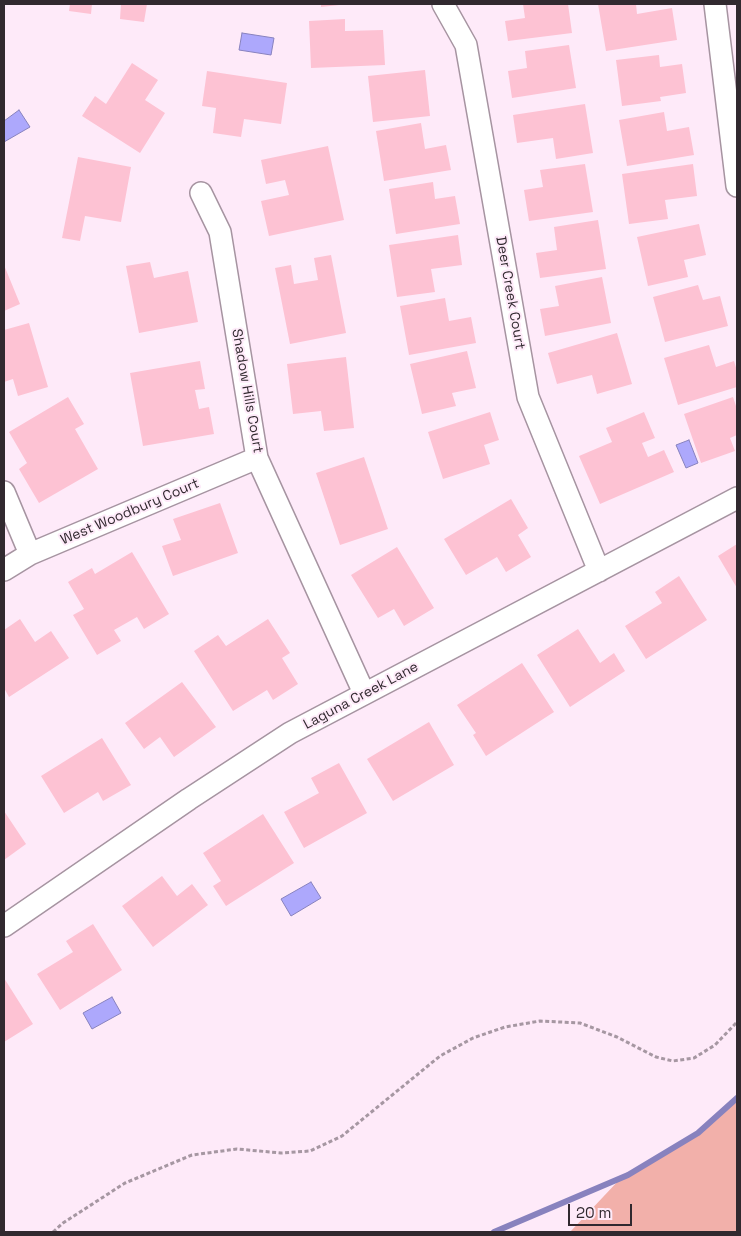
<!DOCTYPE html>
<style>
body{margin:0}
#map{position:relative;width:741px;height:1236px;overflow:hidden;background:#feeaf9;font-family:"Space Grotesk",sans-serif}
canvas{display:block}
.frame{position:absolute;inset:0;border:5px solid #31292f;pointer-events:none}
.scale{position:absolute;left:568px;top:1204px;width:64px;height:22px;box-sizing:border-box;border:2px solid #31292f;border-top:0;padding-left:6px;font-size:15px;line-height:18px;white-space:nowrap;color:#31292f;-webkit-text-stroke:4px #feeaf9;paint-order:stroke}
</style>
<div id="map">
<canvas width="741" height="1236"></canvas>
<div class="frame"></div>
<div class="scale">20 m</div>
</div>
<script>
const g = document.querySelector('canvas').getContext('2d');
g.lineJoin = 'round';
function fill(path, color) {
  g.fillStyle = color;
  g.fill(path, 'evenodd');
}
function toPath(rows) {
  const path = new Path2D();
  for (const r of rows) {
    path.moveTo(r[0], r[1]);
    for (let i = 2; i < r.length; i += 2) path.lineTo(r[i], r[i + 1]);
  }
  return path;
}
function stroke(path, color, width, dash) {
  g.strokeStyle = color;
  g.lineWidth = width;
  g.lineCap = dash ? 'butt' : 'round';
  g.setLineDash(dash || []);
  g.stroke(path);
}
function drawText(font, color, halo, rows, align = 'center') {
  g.font = font + ' "Space Grotesk",sans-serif';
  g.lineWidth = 4;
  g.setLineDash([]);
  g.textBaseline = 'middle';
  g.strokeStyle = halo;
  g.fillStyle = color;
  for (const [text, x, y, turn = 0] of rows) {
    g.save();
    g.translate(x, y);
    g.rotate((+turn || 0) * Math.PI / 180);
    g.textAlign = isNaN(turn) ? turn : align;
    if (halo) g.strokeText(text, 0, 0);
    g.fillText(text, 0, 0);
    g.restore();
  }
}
fill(toPath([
 [737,1098,737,1232,570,1232,620,1179,628,1175,701,1130]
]), '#f2b0aa');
const water = toPath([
 [242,33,274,38,271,55,239,50,242,33],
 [19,110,30,127,4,142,4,121,19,110],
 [689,440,698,463,686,468,676,445,689,440],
 [311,882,321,898,291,916,281,899,311,882],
 [112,997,121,1013,92,1029,83,1013,112,997]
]);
fill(water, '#ada8fc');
stroke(water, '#8882be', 1);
stroke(toPath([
 [494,1232,628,1175,698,1133,737,1098]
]), '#8882be', 6);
fill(toPath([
 [70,4,92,4,91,14,69,11],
 [121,4,147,4,144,22,120,19],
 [321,4,339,4,339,5,321,7],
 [523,4,568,4,572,33,508,41,505,21,525,18],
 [598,4,636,4,637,14,672,8,677,40,606,51],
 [345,19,345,31,383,30,385,65,311,68,309,21],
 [569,45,576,88,512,98,508,71,527,68,525,51],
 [659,55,660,67,682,64,686,93,660,97,661,101,622,106,616,60],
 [132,63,158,80,145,100,165,113,140,153,82,116,95,96,106,104],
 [425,70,430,116,373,122,368,76],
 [207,71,287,83,281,124,244,119,241,137,213,133,216,108,202,106],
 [585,104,593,153,556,159,553,138,517,143,513,115],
 [664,112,667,131,689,127,694,155,627,166,619,120],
 [421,123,425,149,446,145,451,170,384,181,376,131],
 [328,146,344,220,269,236,261,201,289,195,285,180,266,184,261,160],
 [78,157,131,167,121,222,85,216,80,241,62,238],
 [585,164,593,212,529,221,524,190,543,187,540,170],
 [693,164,697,196,665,200,668,219,629,224,622,174],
 [433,182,435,199,455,196,460,224,396,234,389,189],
 [598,220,606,269,540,278,536,253,557,250,554,227],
 [699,224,706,255,684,260,688,277,648,286,637,237],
 [458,235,462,265,431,269,435,292,397,297,389,245],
 [331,255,346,333,290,344,275,268,291,265,294,284,318,280,314,258],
 [150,262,154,278,188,271,198,322,139,333,126,266],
 [4,265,20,304,4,311],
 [602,277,611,323,545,336,540,309,559,306,555,286],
 [698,285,703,300,720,296,728,326,665,342,653,297],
 [445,298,449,321,471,317,476,343,409,355,400,306],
 [29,323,48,387,18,396,13,379,4,382,4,330],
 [617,333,632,384,597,394,592,375,557,384,548,353],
 [709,345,716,367,734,361,737,371,737,387,678,405,664,358],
 [467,351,476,388,452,393,456,406,422,414,410,364],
 [346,357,354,428,324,431,321,411,293,414,287,364],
 [200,361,205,389,195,390,199,409,209,407,214,434,143,446,130,373],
 [68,397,84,424,75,429,98,469,39,503,19,469,27,463,9,432],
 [733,397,737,409,737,435,730,438,735,451,701,463,684,414],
 [490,412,499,440,484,445,490,464,443,479,428,432],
 [644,412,655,438,642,443,648,457,664,450,674,472,600,504,579,456,612,442,606,428],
 [364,457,388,529,340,545,316,473],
 [511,499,528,528,518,535,531,557,506,572,497,557,466,575,444,539],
 [220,503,238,553,173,576,162,546,181,540,173,519],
 [737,544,737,588,718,556],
 [397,547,434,608,404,626,394,609,378,618,351,575],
 [132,552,169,614,144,629,137,617,114,630,121,641,97,655,73,615,84,609,68,582,92,568,95,574],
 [679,576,707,620,646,659,625,626,662,603,655,592],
 [20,619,35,642,51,631,69,658,9,697,4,688,4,630],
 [268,619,290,653,282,658,298,684,273,700,267,690,233,711,194,651,218,635,226,646],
 [578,629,600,663,614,653,625,671,570,707,537,655],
 [522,663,554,712,486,756,473,735,476,733,457,705],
 [182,682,216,727,174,757,160,737,144,749,125,723],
 [429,722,454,765,393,801,367,759],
 [102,738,131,785,103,801,98,792,64,813,41,776],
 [339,763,367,813,304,848,284,812,319,793,311,778],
 [4,811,26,844,4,860],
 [263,814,294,863,226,906,213,886,221,881,203,853],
 [162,876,177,896,192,884,208,905,153,947,122,906],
 [93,924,122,970,60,1010,37,974,73,952,66,941],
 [4,978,33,1024,4,1042]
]), '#fdc2d3');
const minor = toPath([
 [443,4,466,45,528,397,599,571],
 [715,4,737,186],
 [201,193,220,232,257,458,364,693],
 [4,492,30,554],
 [4,570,30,554,257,458],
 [4,926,189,799,290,733,737,498]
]);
stroke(minor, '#a694a1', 24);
stroke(toPath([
 [53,1232,63,1223,125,1183,192,1155,237,1149,281,1153,310,1151,342,1136,440,1056,473,1038,505,1027,540,1021,580,1023,617,1037,656,1057,673,1061,694,1058,715,1045,737,1022]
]), '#a697a2', 3, [4, 2.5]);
stroke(minor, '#fff', 21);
drawText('14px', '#31292f', '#feeaf9', [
 ["Deer Creek Court",510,293,80],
 ["Shadow Hills Court",247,391,80],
 ["West Woodbury Court",130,512,-23],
 ["Laguna Creek Lane",361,696,-28]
]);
</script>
